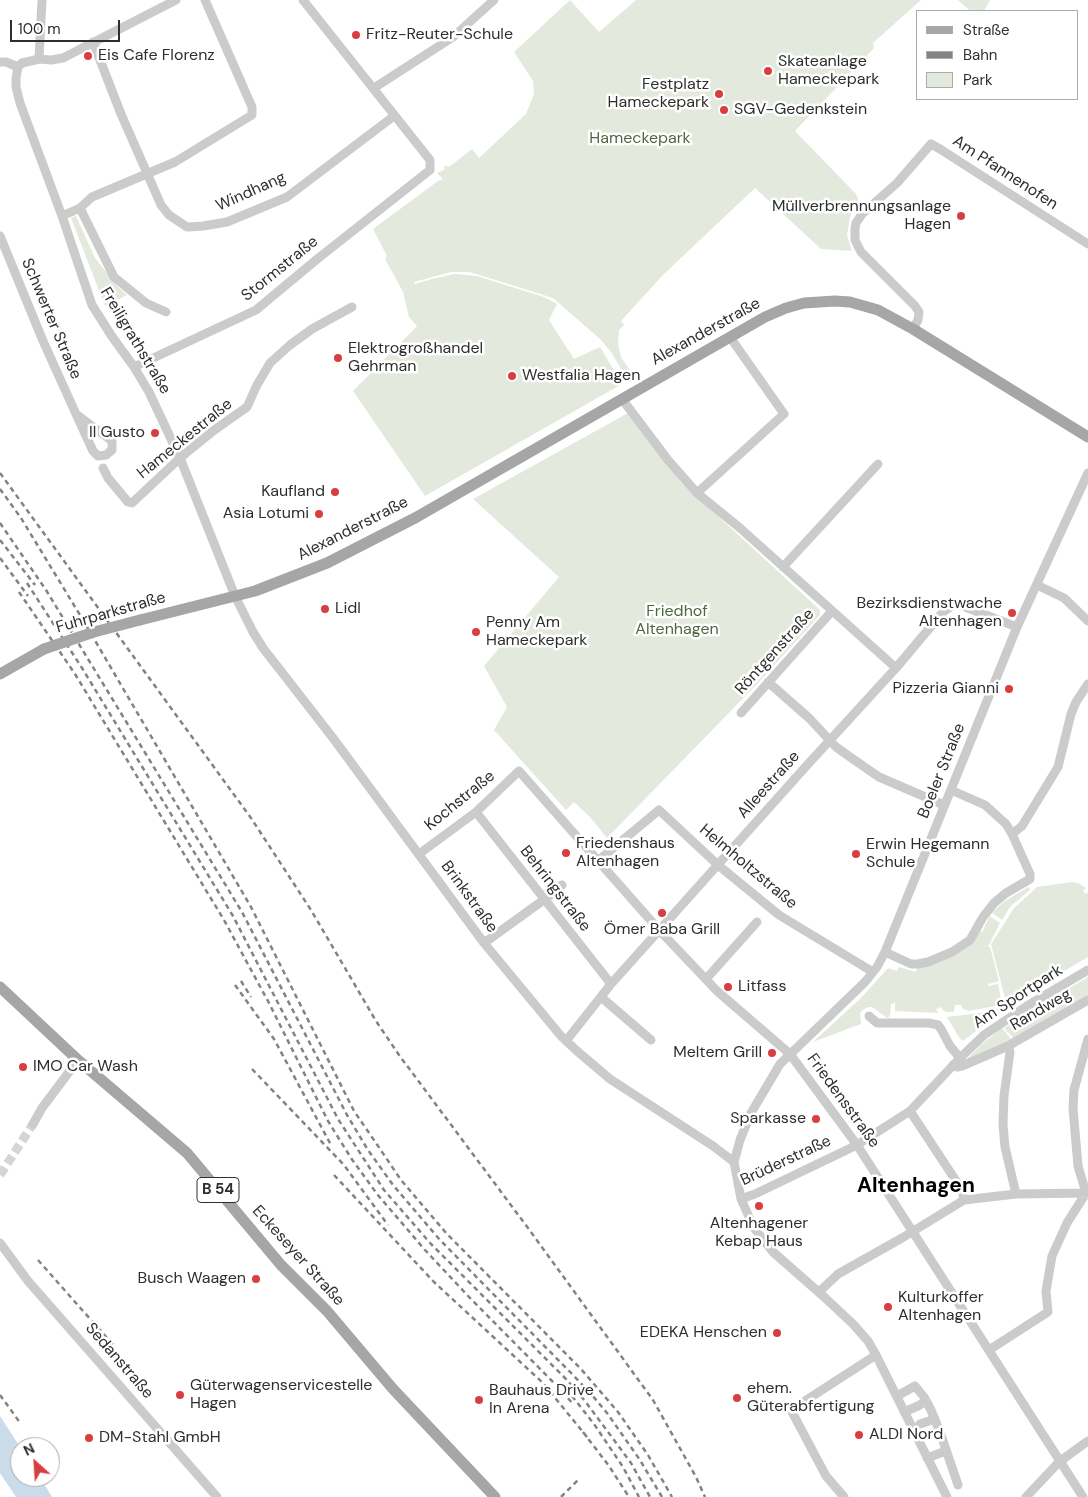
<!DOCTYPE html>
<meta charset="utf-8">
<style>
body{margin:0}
#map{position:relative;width:1088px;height:1497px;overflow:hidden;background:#fff;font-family:"DM Sans",sans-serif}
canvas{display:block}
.legend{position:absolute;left:916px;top:10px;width:162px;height:90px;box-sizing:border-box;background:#fff;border:1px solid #ababab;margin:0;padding:6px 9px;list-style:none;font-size:15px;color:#2e2e2e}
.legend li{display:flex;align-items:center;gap:10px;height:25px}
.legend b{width:25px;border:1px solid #ababab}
.north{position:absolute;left:10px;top:1437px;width:50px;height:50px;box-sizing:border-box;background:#fff;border:1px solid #ababab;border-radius:50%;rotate:334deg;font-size:14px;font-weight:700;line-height:20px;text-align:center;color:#2e2e2e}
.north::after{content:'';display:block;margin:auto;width:18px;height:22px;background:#d73e3f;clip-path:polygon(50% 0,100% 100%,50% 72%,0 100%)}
.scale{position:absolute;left:10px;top:20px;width:110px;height:22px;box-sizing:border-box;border:2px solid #2e2e2e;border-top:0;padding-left:6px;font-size:15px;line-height:18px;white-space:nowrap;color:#2e2e2e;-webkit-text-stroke:4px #fff;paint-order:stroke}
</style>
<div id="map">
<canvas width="1088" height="1497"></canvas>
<ul class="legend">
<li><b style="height:6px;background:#a6a6a6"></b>Straße</li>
<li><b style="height:6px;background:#838383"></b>Bahn</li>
<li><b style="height:14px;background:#e3eadd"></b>Park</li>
</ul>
<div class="north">N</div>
<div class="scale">100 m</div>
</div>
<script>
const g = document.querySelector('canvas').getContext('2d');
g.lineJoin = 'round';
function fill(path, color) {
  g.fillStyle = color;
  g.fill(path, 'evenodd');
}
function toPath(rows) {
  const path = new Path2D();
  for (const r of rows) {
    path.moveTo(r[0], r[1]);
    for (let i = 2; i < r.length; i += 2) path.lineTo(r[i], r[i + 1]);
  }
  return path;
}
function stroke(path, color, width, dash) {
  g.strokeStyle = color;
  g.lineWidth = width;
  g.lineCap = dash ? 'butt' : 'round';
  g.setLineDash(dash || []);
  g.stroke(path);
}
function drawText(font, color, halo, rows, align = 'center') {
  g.font = font + ' "DM Sans",sans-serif';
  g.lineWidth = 5;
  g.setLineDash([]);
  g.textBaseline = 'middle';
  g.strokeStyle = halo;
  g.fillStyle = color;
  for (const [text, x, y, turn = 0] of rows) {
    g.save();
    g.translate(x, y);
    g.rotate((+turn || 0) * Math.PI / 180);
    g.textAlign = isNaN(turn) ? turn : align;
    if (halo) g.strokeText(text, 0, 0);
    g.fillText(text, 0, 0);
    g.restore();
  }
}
fill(toPath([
 [570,0,599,32,636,0,921,0,873,43,874,48,795,131,856,194,858,199,850,217,847,235,852,251,821,249,755,188,663,275,621,321,624,325,619,330,618,344,621,357,631,372,627,379,611,352,600,339,553,298,470,272,451,272,414,282,415,284,432,279,455,274,477,276,544,297,557,304,549,320,574,359,600,347,622,384,425,496,353,391,417,326,409,317,403,292,385,259,387,256,373,229,438,181,443,179,437,173,444,170,445,165,449,167,472,149,479,158,526,114,534,94,533,81,514,52],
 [958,0,990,0,984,11,970,11],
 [76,216,95,258,117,286,127,295,105,306,71,218],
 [628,413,681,482,820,610,820,615,758,683,607,838,590,817,574,802,566,810,494,730,507,707,484,666,559,577,473,499],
 [1072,882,1078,883,1086,888,1083,891,1086,894,1088,892,1088,957,1010,1003,1006,1002,991,944,1014,908,1037,887],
 [1028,887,1030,890,1010,907,1002,920,992,913,1002,903],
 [990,916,1000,923,988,947,990,947,999,981,988,984,989,986,998,984,1002,1003,995,1006,969,1011,963,1009,961,1005,955,1005,954,1012,946,1012,942,1009,942,1007,936,1009,938,1013,895,1011,895,1003,891,1004,890,1016,887,1018,872,1007,869,1007,864,1009,860,1013,861,1024,813,1042,861,998,888,968,897,971,899,967,916,972,917,967,931,965,979,930,982,932],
 [1088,977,1088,995,1014,1039,1004,1028],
 [1003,1008,1002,1011,963,1041,960,1039,947,1017,987,1012],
 [1002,1028,1012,1040,966,1060,983,1043]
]), '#e3eadd');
fill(toPath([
 [0,1416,20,1447,20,1477,40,1477,52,1497,16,1497,0,1473]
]), '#cbdbe9');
stroke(toPath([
 [0,1175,33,1124]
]), '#d5d5d5', 9, [9, 4.5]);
stroke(toPath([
 [93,42,121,114,161,205,169,215,187,227,203,226,227,222,287,197,394,116],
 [39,59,42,0],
 [0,62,6,62,18,67],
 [18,67,16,78,16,87,20,103,62,216,92,305,111,335,134,367,149,392,180,458,235,596,253,632,263,648,333,738,484,943,561,1036,577,1051,610,1079,713,1146,734,1162],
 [18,67,22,63,39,59,51,60,63,58,176,0],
 [374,88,453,37,494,0],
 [80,208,114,277,146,303,166,312],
 [62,216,80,208,92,197,175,162,252,115,252,107,205,0],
 [0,236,43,341,76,414,93,451,98,456,106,455,112,450,112,441,76,414],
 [913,329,918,320,919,312,915,306,861,252,855,240,855,229,856,223,862,214,897,183,931,144,940,149,1088,244],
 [134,367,256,310,316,260,430,170,430,160,303,0],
 [622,399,668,460,697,493,740,528,896,668],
 [103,468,108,478,128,502,132,503,180,458,213,431,247,407,257,385,270,363,290,345,312,329,352,307],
 [697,493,784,414,730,337],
 [783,567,878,464],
 [1037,585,1064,598,1088,621],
 [768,682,809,718,836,747,853,759,879,777,944,805],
 [741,713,832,611],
 [476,812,611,984],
 [1012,834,1022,826,1058,767,1071,714,1076,702,1088,684],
 [419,854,476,812,519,771,660,931,717,991,790,1054,857,1145,1083,1497],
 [599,860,659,810,718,865,779,915,873,972],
 [484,943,545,899,562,885],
 [885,952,911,964,918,964,928,962,952,952,970,940,983,917,994,903,1006,893,1030,879,1030,874,1012,834,1006,824,985,805,951,790],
 [706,979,757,922],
 [601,997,651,1040],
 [869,1016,877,1023,929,1023,938,1025,941,1029,950,1046,960,1058],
 [566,1041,611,984,809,763,896,668,943,612,953,605,960,605,1017,627],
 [1008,1046,1010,1052,1004,1096,1003,1125,1005,1147,1016,1194],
 [953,1065,957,1067,962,1066,1008,1046,1088,1000],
 [910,1111,962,1190,964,1200],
 [33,1124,42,1108,78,1060],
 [741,1199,755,1194,857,1145,910,1111,960,1058,984,1035,1027,1006,1088,970],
 [0,1243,28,1281,217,1497],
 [819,1292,838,1274,902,1238,964,1200,1016,1194,1088,1193],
 [989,1350,1048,1312,1046,1291,1052,1256,1067,1223,1086,1193,1078,1166,1073,1108,1074,1090,1088,1039],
 [897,1396,915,1386,924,1397,931,1410,941,1435,958,1485],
 [904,1412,918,1406,926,1401],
 [920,1424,935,1419],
 [927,1458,946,1451],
 [844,1497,826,1476,791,1410,876,1355],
 [947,1497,876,1355,868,1341,853,1324,822,1295,773,1252,754,1228,741,1199,734,1162,740,1140,751,1113,780,1064,865,982,877,967,885,952,1017,627,1088,473],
 [1026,1497,1059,1462,1088,1441]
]), '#cbcbcb', 9);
stroke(toPath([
 [140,620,255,591,327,563,415,518,765,317,786,308,804,303,835,301,850,302,878,310,913,329,1088,437],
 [0,674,44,649],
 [0,987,78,1060,187,1153,281,1265,327,1311,393,1389,495,1497]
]), '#a6a6a6', 11);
stroke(toPath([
 [0,473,251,818,311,910,376,1021,399,1055,528,1228,653,1400,696,1477,705,1497],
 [0,489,21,518,83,620,251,907,354,1111,376,1143,401,1180,447,1234,581,1369,618,1412,648,1455,672,1497],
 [0,523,46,590,242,912,347,1115,368,1150,393,1185,440,1240,573,1375,592,1395,607,1413,640,1460,662,1497],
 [0,540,35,585],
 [0,558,28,596],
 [27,583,82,668,233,916,338,1119,384,1190,431,1244,567,1380,585,1401,631,1463,650,1497],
 [19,592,75,674,224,920,269,1003,328,1121,351,1158,377,1194,425,1250,470,1298,558,1387,574,1405],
 [241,981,251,997],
 [235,985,274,1039,331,1145],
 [252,1069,344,1165,388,1225],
 [334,1175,434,1282,543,1383,587,1437],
 [38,1260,114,1346],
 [0,1395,21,1424],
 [572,1396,594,1424,623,1467,639,1497],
 [583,1432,609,1466,629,1497],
 [561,1497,580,1478]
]), '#838383', 2.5, [5, 4]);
stroke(toPath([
 [44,649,94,632,140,620]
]), '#a6a6a6', 11);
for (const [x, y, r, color] of [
 [356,35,5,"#d73e3f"],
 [88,56,5,"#d73e3f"],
 [768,71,5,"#d73e3f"],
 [719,94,5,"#d73e3f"],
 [724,110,5,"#d73e3f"],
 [961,216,5,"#d73e3f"],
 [338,358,5,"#d73e3f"],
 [512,376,5,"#d73e3f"],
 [155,433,5,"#d73e3f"],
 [335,492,5,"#d73e3f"],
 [319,514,5,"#d73e3f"],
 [325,609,5,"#d73e3f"],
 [1012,613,5,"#d73e3f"],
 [476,632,5,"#d73e3f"],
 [1009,689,5,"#d73e3f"],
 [566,853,5,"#d73e3f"],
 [856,854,5,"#d73e3f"],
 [662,913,5,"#d73e3f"],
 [728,987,5,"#d73e3f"],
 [772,1053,5,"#d73e3f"],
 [23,1067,5,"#d73e3f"],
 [816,1119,5,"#d73e3f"],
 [759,1206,5,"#d73e3f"],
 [256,1279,5,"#d73e3f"],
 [888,1307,5,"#d73e3f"],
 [777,1333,5,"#d73e3f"],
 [180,1395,5,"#d73e3f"],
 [737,1398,5,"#d73e3f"],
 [479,1400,5,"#d73e3f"],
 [859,1435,5,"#d73e3f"],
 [89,1438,5,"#d73e3f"]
]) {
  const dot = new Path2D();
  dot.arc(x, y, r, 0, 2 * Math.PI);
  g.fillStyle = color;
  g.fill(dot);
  stroke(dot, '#fff', 2);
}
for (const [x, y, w] of [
 [218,1190,42]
]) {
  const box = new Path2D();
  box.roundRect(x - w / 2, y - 12.5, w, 25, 4);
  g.fillStyle = '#fff';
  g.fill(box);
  stroke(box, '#2e2e2e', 1);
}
drawText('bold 15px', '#2e2e2e', null, [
 ["B 54",218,1190]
]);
drawText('16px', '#2e2e2e', '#fff', [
 ["Fritz-Reuter-Schule",366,35],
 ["Eis Cafe Florenz",98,56],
 ["Skateanlage",778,62],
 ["Hameckepark",778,80],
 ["Festplatz",709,85,"right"],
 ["Hameckepark",709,103,"right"],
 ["SGV-Gedenkstein",734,110],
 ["Müllverbrennungsanlage",951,207,"right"],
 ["Hagen",951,225,"right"],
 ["Elektrogroßhandel",348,349],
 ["Gehrman",348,367],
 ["Westfalia Hagen",522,376],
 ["Il Gusto",145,433,"right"],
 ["Kaufland",325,492,"right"],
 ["Asia Lotumi",309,514,"right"],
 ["Bezirksdienstwache",1002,604,"right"],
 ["Altenhagen",1002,622,"right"],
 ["Lidl",335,609],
 ["Penny Am",486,623],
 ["Hameckepark",486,641],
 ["Pizzeria Gianni",999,689,"right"],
 ["Friedenshaus",576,844],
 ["Altenhagen",576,862],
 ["Erwin Hegemann",866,845],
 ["Schule",866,863],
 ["Ömer Baba Grill",662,930,"center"],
 ["Litfass",738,987],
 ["Meltem Grill",762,1053,"right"],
 ["IMO Car Wash",33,1067],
 ["Sparkasse",806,1119,"right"],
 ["Altenhagener",759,1224,"center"],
 ["Kebap Haus",759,1242,"center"],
 ["Busch Waagen",246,1279,"right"],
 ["Kulturkoffer",898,1298],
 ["Altenhagen",898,1316],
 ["EDEKA Henschen",767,1333,"right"],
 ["Güterwagenservicestelle",190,1386],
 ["Hagen",190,1404],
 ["ehem.",747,1389],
 ["Güterabfertigung",747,1407],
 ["Bauhaus Drive",489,1391],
 ["In Arena",489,1409],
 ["ALDI Nord",869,1435],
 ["DM-Stahl GmbH",99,1438]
], 'left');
drawText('16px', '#4f673f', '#fff', [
 ["Hameckepark",640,139],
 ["Friedhof",677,612],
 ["Altenhagen",677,630]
]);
drawText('16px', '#2e2e2e', '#fff', [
 ["Am Pfannenofen",1005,173,33],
 ["Windhang",251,192,-24],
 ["Stormstraße",280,269,-39],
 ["Schwerter Straße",51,319,67],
 ["Alexanderstraße",706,332,-29],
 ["Freiligrathstraße",135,341,59],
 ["Hameckestraße",185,439,-39],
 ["Alexanderstraße",353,529,-27],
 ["Fuhrparkstraße",111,613,-16],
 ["Röntgenstraße",775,652,-48],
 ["Boeler Straße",942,771,-68],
 ["Alleestraße",769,785,-48],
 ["Kochstraße",460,801,-39],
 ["Helmholtzstraße",748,867,40],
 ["Behringstraße",555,889,52],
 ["Brinkstraße",469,897,54],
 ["Am Sportpark",1018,997,-33],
 ["Randweg",1041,1010,-30],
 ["Friedensstraße",843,1101,54],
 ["Brüderstraße",786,1161,-25],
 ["Eckeseyer Straße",298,1256,48],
 ["Sedanstraße",119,1361,49]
]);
drawText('bold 21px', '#000', '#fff', [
 ["Altenhagen",916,1186]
]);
</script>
